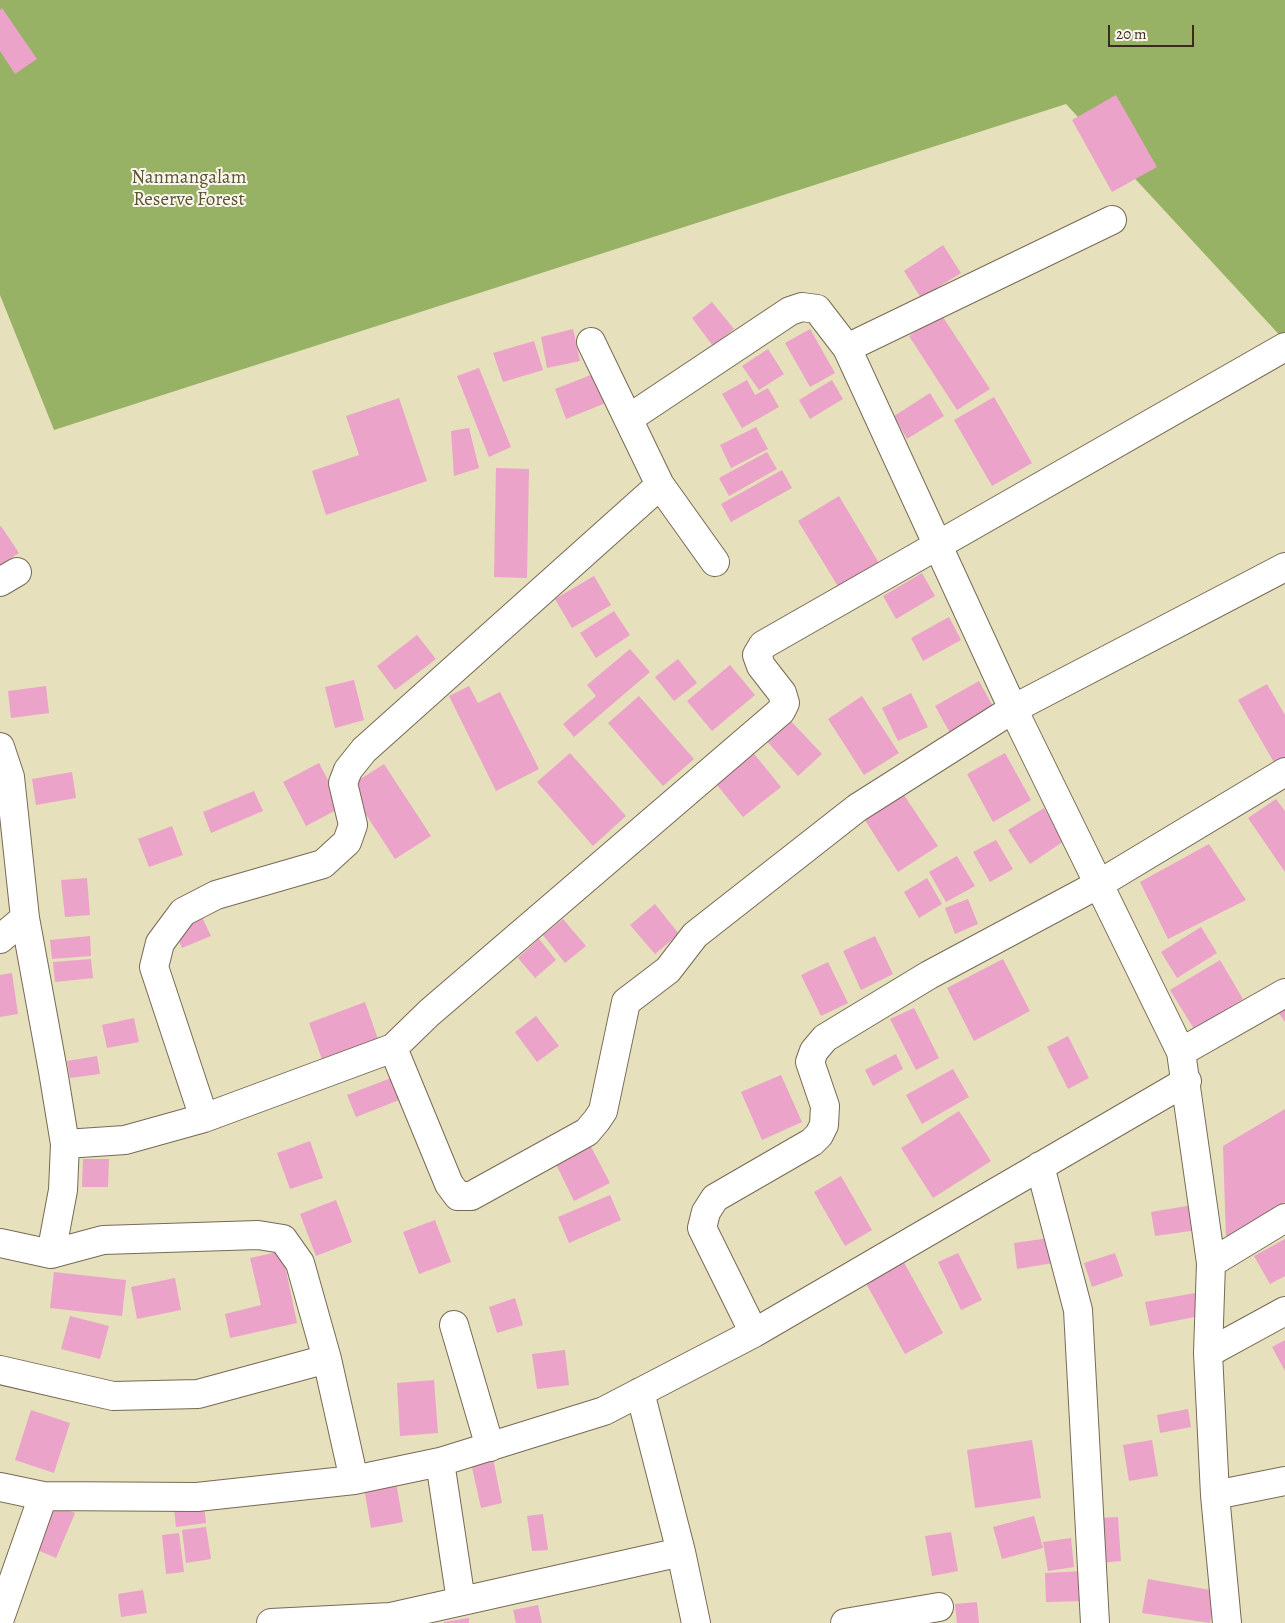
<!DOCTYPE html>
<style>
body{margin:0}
#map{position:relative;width:1285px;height:1623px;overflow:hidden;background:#e6e0bc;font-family:Alegreya,serif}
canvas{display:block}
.scale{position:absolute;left:1108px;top:25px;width:86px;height:22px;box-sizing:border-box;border:2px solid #3b2a1e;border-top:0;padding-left:6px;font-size:15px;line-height:18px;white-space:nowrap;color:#3b2a1e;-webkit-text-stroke:4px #fbf7ec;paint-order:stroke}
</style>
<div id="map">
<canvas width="1285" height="1623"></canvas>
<div class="scale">20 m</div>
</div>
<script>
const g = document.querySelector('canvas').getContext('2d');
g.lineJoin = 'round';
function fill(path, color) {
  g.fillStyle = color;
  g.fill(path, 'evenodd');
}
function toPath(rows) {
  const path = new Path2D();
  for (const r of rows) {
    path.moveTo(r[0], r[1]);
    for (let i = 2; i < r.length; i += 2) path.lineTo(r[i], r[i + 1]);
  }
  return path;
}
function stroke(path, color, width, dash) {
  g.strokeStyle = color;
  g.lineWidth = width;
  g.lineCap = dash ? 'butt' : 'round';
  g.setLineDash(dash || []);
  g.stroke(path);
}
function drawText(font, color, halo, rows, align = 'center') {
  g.font = font + ' Alegreya,serif';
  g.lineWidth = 4;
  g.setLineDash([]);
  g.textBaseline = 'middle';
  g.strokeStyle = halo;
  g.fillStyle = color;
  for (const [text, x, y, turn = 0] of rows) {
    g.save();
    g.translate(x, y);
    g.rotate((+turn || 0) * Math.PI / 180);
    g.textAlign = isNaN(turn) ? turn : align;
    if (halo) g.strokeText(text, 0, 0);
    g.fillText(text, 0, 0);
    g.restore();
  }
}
fill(toPath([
 [0,0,1285,0,1285,341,1066,104,54,430,0,295]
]), '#97b264');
fill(toPath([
 [2,8,37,59,15,74,0,51,0,10],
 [1116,95,1157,167,1112,192,1072,120],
 [943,245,961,273,921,298,904,271],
 [712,302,734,329,713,346,692,318],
 [941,314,990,389,957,410,909,336],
 [573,329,580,361,547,368,541,337],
 [810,329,835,373,810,387,785,343],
 [534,341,543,370,503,382,493,353],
 [768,349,784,374,759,390,742,366],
 [479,368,511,447,489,457,457,376],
 [601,371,613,400,566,419,555,389],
 [747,380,755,395,768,388,779,407,742,428,722,394],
 [832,380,843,399,810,419,799,400],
 [930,393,944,416,907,439,894,416],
 [994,397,1032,463,992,486,954,420],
 [399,398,427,481,326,515,312,471,359,455,346,416],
 [756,427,768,449,731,468,720,445],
 [469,428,479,468,454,476,451,431],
 [767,452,777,469,729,496,719,478],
 [496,468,529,469,527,578,494,577],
 [782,470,792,488,731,522,721,504],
 [839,496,879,563,839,588,798,521],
 [1,526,19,553,0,565,0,527],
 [922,573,935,596,896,619,883,596],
 [594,576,611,605,572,628,555,599],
 [614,611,630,635,596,658,580,633],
 [949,617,961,640,923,661,911,638],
 [417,635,436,659,395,690,377,666],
 [630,649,650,672,574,737,563,724,596,696,587,685],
 [678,659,697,683,674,701,655,677],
 [730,665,755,695,712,731,687,701],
 [354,680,364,720,335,728,325,687],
 [979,681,994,708,950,733,935,706],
 [1267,684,1285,715,1285,761,1276,766,1238,700],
 [46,686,49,713,11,718,8,691],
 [469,686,478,703,500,692,539,769,496,791,449,696],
 [911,693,928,727,898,741,882,708],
 [639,696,694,759,663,786,608,723],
 [862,696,899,753,864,775,828,719],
 [787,717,822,754,798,776,764,738],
 [751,750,781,787,743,817,713,780],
 [570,753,626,816,593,846,537,782],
 [1005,753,1031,800,993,822,967,774],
 [319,763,342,807,306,826,283,782],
 [384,764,431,836,395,859,348,787],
 [72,772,76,798,36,805,32,779],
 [254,791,263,811,211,833,203,812],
 [902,792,938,846,898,872,863,817],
 [1276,799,1285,811,1285,872,1248,818],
 [1044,808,1064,841,1030,864,1008,830],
 [172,826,183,855,149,867,138,839],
 [996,840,1013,869,990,882,973,852],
 [1209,844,1246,900,1168,939,1140,882],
 [957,856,975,886,946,902,929,872],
 [87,878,90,915,65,917,61,880],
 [927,878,942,904,919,918,904,892],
 [968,899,978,924,955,934,945,908],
 [655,904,679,934,655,954,630,925],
 [201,915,211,936,182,948,173,927],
 [563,919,586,946,565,963,543,935],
 [1201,927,1217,953,1177,978,1161,952],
 [90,936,91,956,52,959,50,940],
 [875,936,893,974,861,990,843,951],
 [539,939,556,960,535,978,518,958],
 [91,959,93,978,55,982,53,962],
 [1003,959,1030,1011,974,1041,947,988],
 [1220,960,1243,999,1194,1029,1170,990],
 [828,962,848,1003,821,1016,801,975],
 [12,973,18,1014,0,1017,0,975],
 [365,1002,379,1042,323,1062,309,1023],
 [914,1008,939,1058,916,1070,890,1019],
 [1285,1008,1285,1022,1278,1012],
 [536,1016,559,1046,537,1062,515,1032],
 [134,1018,139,1042,107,1048,102,1025],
 [1068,1036,1089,1078,1068,1089,1047,1047],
 [896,1054,903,1069,873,1086,865,1070],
 [97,1056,100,1074,70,1078,67,1061],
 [953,1069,969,1097,922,1124,906,1095],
 [781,1075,802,1122,762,1140,741,1092],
 [391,1078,399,1100,356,1117,347,1095],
 [1285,1109,1285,1202,1226,1238,1223,1146],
 [959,1111,991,1161,933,1198,901,1148],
 [587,1139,610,1183,574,1201,552,1156],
 [310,1141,323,1178,290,1189,277,1153],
 [83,1159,109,1159,108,1187,82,1187],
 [841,1176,872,1230,845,1246,814,1192],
 [610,1195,621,1220,569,1243,558,1217],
 [336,1200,352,1242,316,1256,300,1214],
 [1193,1205,1198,1230,1155,1236,1151,1212],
 [435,1220,451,1262,419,1274,403,1232],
 [1049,1238,1053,1263,1017,1269,1014,1243],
 [1285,1239,1285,1276,1270,1284,1254,1256],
 [282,1251,297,1323,230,1338,225,1314,261,1305,250,1258],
 [958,1253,982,1300,961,1310,938,1262],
 [1115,1253,1123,1276,1092,1287,1084,1263],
 [901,1257,943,1333,905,1354,863,1278],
 [54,1272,126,1280,122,1316,50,1308],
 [175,1278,181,1310,137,1319,131,1287],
 [1195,1293,1199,1316,1150,1326,1145,1302],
 [515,1298,523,1325,497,1333,489,1307],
 [70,1316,109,1326,100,1359,61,1349],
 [1285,1340,1285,1371,1272,1347],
 [565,1350,569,1385,537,1389,532,1354],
 [434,1380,438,1433,400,1436,397,1383],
 [1188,1409,1191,1427,1160,1433,1157,1415],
 [31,1410,70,1423,54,1473,15,1460],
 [1032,1440,1041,1498,975,1508,967,1450],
 [1152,1440,1158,1476,1129,1481,1123,1445],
 [491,1449,502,1503,481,1508,469,1454],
 [396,1482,403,1522,371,1528,364,1488],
 [47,1502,75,1513,56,1558,28,1546],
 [204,1505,206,1523,176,1527,174,1509],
 [543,1514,548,1550,532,1551,527,1516],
 [1034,1516,1043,1548,1002,1559,993,1527],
 [1118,1517,1121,1561,1100,1563,1097,1518],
 [206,1527,211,1559,186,1563,182,1530],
 [951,1532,958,1571,932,1576,925,1536],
 [179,1533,184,1572,166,1574,162,1535],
 [1071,1538,1074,1567,1048,1571,1043,1542],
 [1084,1571,1085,1601,1046,1602,1045,1573],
 [1148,1579,1216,1591,1210,1623,1142,1613],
 [143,1590,147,1613,121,1617,118,1594],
 [977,1602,979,1623,957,1623,955,1604],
 [538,1605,542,1623,516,1623,513,1610],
 [469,1618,469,1623,444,1623,444,1622]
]), '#eba3c9');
const minor = toPath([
 [1285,347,763,645,757,655,761,666,782,693,785,703,781,711,429,1013,393,1048,449,1184,458,1196,471,1196,587,1132,597,1120,603,1111,626,1002,668,970,695,935,857,808,1013,709,1285,567],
 [847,348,1112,220],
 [628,419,790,311,802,307,817,309,847,348,1013,709,1181,1052,1211,1263,1208,1353,1215,1495,1227,1623],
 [660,485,715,562],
 [0,582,17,572],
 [0,747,10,777,25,918,53,1071,65,1144,63,1190,51,1254],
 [0,939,25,918],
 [1181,1052,1285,993],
 [204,1118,154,967,160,943,183,912,216,895,323,864,347,842,353,825,343,783,348,770,364,750,660,485,591,342],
 [65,1144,125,1140,204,1118,393,1048],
 [1040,1166,1078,1310,1095,1623],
 [0,1243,51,1254,103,1240,258,1235,283,1239,300,1263,327,1359,354,1480],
 [1211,1263,1285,1218],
 [454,1325,490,1447],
 [754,1333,702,1228,706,1212,715,1198,812,1142,819,1135,824,1125,825,1106,810,1062,814,1051,825,1038,929,975,1099,884,1285,772],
 [1208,1353,1285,1311],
 [0,1370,113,1396,198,1394,327,1359],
 [640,1392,681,1552,696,1623],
 [440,1462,461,1601],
 [0,1487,43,1496,197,1497,354,1480,440,1462,604,1411,754,1333,1187,1081],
 [1215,1495,1285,1481],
 [0,1618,43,1496],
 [271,1623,391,1617,681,1552],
 [845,1623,939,1607]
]);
stroke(minor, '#776a55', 30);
stroke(minor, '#fff', 28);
drawText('19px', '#5c5333', '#fbf7ec', [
 ["Nanmangalam",189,178],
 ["Reserve Forest",189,200]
]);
</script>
